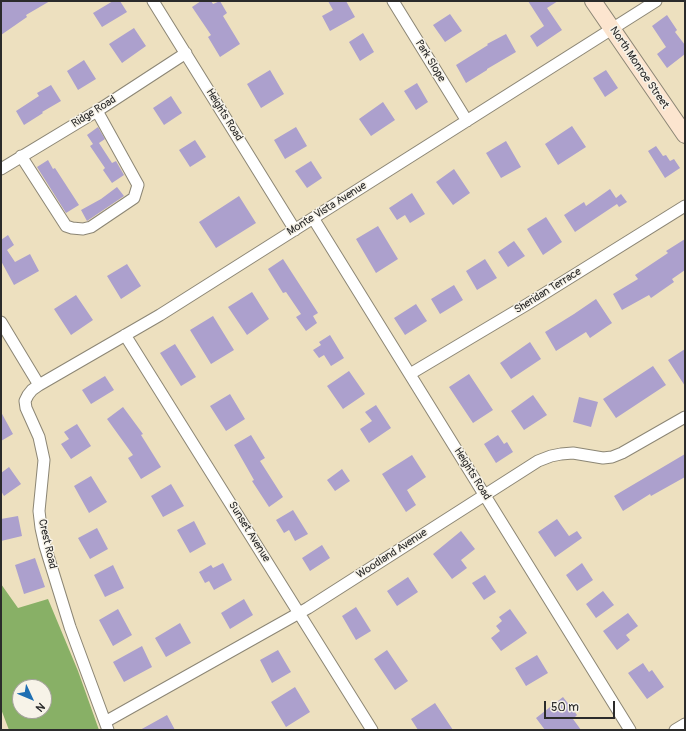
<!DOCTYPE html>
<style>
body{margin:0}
#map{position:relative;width:686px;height:731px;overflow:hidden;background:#ede0bf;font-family:Pangolin,sans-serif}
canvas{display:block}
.frame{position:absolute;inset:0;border:2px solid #2b2b2b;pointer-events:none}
.north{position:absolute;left:12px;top:679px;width:40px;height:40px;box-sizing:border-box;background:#f7f3e8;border:1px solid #a5a39c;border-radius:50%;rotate:134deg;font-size:11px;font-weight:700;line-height:16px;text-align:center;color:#2b2b2b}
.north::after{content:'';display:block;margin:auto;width:14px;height:18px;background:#1f6fb2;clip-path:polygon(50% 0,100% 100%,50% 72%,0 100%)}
.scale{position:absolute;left:544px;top:701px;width:71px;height:18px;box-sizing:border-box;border:2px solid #2b2b2b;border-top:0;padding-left:5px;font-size:12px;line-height:14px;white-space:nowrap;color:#2b2b2b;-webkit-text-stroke:3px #f7f3e8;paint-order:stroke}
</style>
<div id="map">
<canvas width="686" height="731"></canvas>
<div class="frame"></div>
<div class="north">N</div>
<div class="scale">50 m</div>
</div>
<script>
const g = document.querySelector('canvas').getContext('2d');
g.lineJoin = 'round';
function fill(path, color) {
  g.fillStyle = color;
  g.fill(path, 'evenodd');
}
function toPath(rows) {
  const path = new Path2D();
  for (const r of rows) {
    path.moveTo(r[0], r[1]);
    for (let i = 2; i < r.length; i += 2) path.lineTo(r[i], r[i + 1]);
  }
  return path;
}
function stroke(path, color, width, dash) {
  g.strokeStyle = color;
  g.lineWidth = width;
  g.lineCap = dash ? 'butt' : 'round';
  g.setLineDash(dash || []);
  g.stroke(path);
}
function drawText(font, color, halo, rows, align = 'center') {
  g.font = font + ' Pangolin,sans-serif';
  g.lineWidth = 3;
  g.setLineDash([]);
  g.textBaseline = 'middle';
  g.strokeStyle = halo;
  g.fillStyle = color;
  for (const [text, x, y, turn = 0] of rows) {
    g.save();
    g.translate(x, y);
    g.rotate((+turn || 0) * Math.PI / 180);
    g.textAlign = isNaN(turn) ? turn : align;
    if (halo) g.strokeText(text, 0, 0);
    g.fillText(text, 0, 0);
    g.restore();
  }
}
fill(toPath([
 [1,584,18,608,48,599,78,671,99,730,9,730,1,709],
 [20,687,44,687,44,711,20,711]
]), '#88b066');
fill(toPath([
 [1,1,50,1,26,15,27,17,1,35],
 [113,1,120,1,127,12,102,27,93,13],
 [201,1,211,1,213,4,220,1,227,13,223,16,240,44,220,57,208,37,211,35,192,7],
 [328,1,346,1,355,17,330,31,322,16,333,10],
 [528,1,558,1,547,8,562,30,537,47,530,36,544,26],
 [450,14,462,31,445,42,433,25],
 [667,15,677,30,675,32,685,45,685,54,667,68,657,54,666,47,652,26],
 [134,28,146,46,122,63,109,44],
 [363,33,374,52,360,61,349,42],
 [506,34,516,52,487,69,487,70,466,83,456,65,488,45,487,44],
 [84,60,96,79,78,90,67,71],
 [270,70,284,94,261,108,247,84],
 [606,70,618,88,605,97,593,78],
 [417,83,428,102,416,110,404,91],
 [51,85,61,101,42,112,43,113,24,125,16,111,39,96,37,93],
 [171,96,182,113,164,125,153,108],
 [383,102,395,120,371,136,359,119],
 [572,126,586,147,558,165,545,144],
 [98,127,105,139,99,143,112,163,116,161,124,175,112,183,103,170,105,168,90,146,93,144,87,135],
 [296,127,307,146,285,159,274,140],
 [195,140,206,157,190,167,179,150],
 [506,141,521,167,501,178,486,153],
 [656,146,663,156,666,155,670,161,674,159,680,168,665,178,648,151],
 [48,160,53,169,55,168,79,205,66,213,37,167],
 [311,161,322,178,307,188,295,171],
 [454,169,470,193,453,205,436,182],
 [117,187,124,196,87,221,81,210,101,199],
 [610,189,616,198,621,194,627,202,619,207,617,204,575,232,564,215,584,202,586,206],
 [412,193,425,214,410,223,405,215,397,220,389,208],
 [239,196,256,223,216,248,199,222],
 [546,217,562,242,543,255,527,229],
 [378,226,398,259,376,273,356,239],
 [8,235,14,245,7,250,15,262,30,254,39,271,14,285,1,261,1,240],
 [685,239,685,270,672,279,674,282,651,298,649,295,622,310,613,294,638,279,635,275,668,253,666,251],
 [514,241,525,256,508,267,498,252],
 [283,259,318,313,313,316,317,323,306,331,296,317,301,314,286,292,283,293,268,269],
 [485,259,497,278,477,290,466,271],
 [127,264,141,286,121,299,107,276],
 [454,285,463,300,440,314,431,299],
 [252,292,269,319,247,335,228,307],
 [76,295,93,320,71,335,54,309],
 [596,299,612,323,590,338,586,332,556,351,545,332,574,314],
 [416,304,427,321,405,335,394,318],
 [213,316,234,350,211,364,190,330],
 [330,335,344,358,331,366,324,355,319,358,313,350,321,345,319,342],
 [530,342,541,359,511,379,500,363],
 [175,344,196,377,181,386,160,353],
 [685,349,685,386,668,360],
 [653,366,666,385,616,418,603,399],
 [349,371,365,394,343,409,327,386],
 [469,374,493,410,473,423,449,387],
 [105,376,114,390,91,404,82,390],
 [230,394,245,419,226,431,210,406],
 [533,395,547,415,524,430,511,411],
 [579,397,598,402,591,427,573,422],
 [376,405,391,428,369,443,360,429,372,421,365,412],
 [123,407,143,434,141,435,161,467,141,479,128,458,133,455,107,419],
 [1,412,13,434,1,441],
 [77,424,91,446,71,459,61,444,69,439,64,432],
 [251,435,265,458,260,461,283,497,269,507,252,481,254,480,234,445],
 [498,435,504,444,507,442,513,452,496,463,484,444],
 [685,454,685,477,651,496,650,494,623,511,614,496],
 [412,455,426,477,407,490,416,505,406,512,382,474],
 [9,467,21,484,4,496,1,491,1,473],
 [342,469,350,481,335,491,327,480],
 [91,476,107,502,89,513,74,486],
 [171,484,184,506,163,517,151,496],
 [293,510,308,534,295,541,289,530,284,533,276,520],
 [18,516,22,536,1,541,1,519],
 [557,519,569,536,577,531,582,538,555,557,538,532],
 [194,521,206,544,190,553,177,530],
 [97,528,108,549,90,559,78,538],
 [461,531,475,549,461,560,467,568,452,579,433,554],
 [322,545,330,558,310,571,302,558],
 [35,558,45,587,24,594,15,565],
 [223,563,232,580,214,590,209,581,205,583,199,572,211,565,213,568],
 [582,563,593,580,577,591,566,575],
 [113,565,124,588,105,597,94,575],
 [485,575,496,592,484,600,472,583],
 [408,577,418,592,397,606,387,591],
 [603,591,614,605,596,618,586,604],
 [244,599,253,615,230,629,221,613],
 [356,607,371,631,356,640,342,616],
 [118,609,132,635,113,646,99,620],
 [510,609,527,633,501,651,491,638,500,631,496,626,502,621,499,617],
 [628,613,638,626,626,635,630,640,617,650,603,631],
 [180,623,191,643,166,657,155,638],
 [142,646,152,667,124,682,113,662],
 [278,650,291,672,272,683,260,660],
 [387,650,408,681,395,690,374,659],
 [537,655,548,673,526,686,515,668],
 [643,663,649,672,652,670,664,687,647,699,628,673],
 [295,687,310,712,286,727,271,702],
 [563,697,577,715,573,719,581,730,545,730,536,718],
 [435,703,453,730,418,730,411,719],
 [167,715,175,730,140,730]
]), '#aca0cd');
const minor = toPath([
 [153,1,295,230],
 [393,1,467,121],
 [21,156,66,226,72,228,83,229,91,227,134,198,138,185,97,111],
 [1,169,97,111,186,53],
 [313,218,630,730],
 [1,322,39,385],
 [125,335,372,730],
 [410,374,526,305,685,206],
 [105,722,308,608,538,461,551,456,561,454,573,453,603,458,612,457,622,453,685,417],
 [108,730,70,627,45,546,41,528,39,511,44,460,39,437,26,408,25,401,28,395,32,390,39,385,160,315,656,1],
 [675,730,685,724]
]);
const secondary = toPath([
 [593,1,685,135]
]);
stroke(minor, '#8c8675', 13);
stroke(secondary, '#8c8675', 18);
stroke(minor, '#fff', 11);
stroke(secondary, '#fce5cf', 16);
drawText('11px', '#2b2b2b', '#f7f3e8', [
 ["Park Slope",430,61,58],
 ["North Monroe Street",639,68,56],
 ["Ridge Road",94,112,-32],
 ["Heights Road",224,115,58],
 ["Monte Vista Avenue",327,209,-32],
 ["Sheridan Terrace",548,291,-32],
 ["Heights Road",472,474,58],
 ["Sunset Avenue",249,532,58],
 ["Crest Road",47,544,77],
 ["Woodland Avenue",392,554,-33]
]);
</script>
